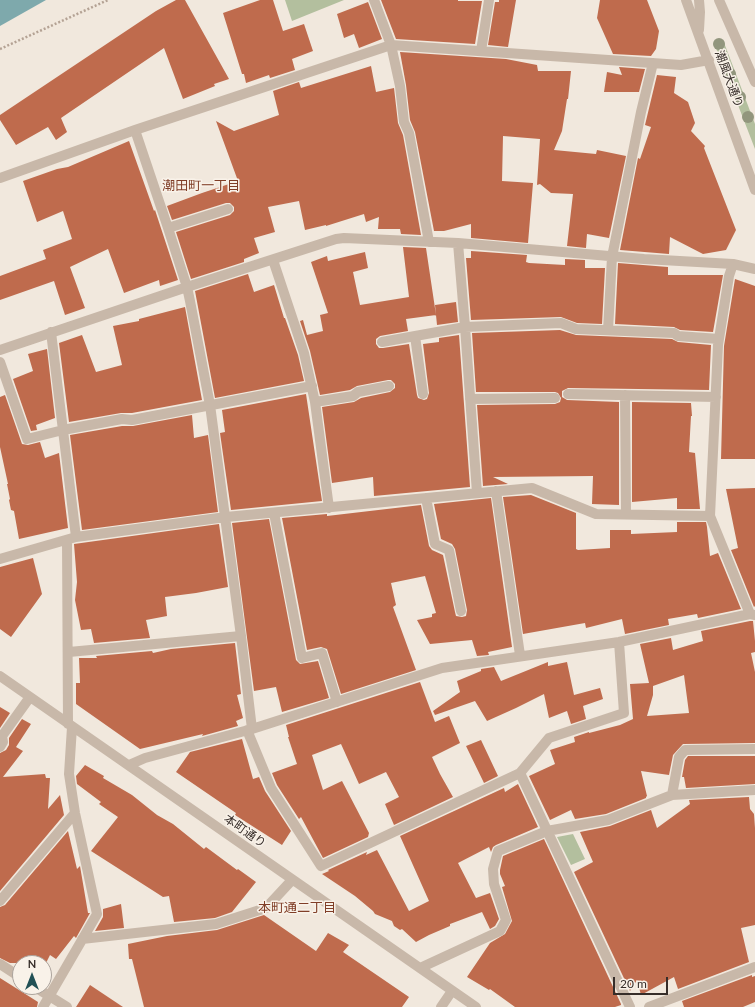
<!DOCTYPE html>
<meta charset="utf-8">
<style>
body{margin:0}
#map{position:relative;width:755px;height:1007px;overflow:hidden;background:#f1e8dd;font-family:Lato,sans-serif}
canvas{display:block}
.north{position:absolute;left:12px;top:955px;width:40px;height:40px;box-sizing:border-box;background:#f9f2e9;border:1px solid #aba39c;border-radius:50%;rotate:0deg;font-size:11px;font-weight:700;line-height:16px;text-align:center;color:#362d29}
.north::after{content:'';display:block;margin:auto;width:14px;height:18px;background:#215055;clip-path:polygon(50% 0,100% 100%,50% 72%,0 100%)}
.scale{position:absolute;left:613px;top:977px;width:55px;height:18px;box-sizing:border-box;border:2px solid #362d29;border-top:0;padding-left:5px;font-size:12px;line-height:14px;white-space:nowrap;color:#362d29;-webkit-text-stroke:3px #f9f2e9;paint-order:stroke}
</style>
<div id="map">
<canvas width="755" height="1007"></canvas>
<div class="north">N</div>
<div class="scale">20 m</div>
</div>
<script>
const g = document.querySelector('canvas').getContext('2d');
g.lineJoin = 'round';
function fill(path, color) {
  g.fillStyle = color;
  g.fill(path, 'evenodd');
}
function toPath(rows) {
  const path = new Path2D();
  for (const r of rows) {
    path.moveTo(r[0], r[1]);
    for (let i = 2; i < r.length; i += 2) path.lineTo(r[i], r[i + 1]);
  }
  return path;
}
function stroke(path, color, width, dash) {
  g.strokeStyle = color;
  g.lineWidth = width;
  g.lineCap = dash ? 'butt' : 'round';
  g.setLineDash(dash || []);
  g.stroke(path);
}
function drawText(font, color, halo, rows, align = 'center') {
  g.font = font + ' Lato,"Noto Sans JP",sans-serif';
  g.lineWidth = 3;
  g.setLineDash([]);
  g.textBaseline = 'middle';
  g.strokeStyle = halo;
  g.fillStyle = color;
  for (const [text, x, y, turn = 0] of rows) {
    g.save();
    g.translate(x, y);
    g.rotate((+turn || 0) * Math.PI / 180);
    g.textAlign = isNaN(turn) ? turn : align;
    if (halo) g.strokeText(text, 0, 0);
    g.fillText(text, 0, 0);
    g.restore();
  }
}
fill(toPath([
 [285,0,344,0,292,21],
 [723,40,755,124,755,149,714,43],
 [573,834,585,859,571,865,557,837]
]), '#b3bf9e');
fill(toPath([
 [0,0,46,0,0,26]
]), '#7ea9ac');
fill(toPath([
 [176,0,185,0,229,79,214,84,215,86,183,99,164,48,61,118,67,132,56,140,48,127,16,145,0,120,0,115,156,11],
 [260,0,273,0,283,31,304,24,313,51,292,59,295,70,270,78,269,75,246,83,244,74,242,74,223,13],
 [381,0,458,0,458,1,482,1,475,44,396,39],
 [499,0,516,0,508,47,488,45,495,2,499,2],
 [600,0,647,0,659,31,656,49,651,56,613,54,597,18],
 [368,2,382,39,359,48,354,34,344,38,337,14],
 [400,52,506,59,537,65,538,71,571,71,568,99,567,99,562,131,554,150,596,154,597,150,626,156,609,238,587,234,586,248,567,246,573,194,551,193,540,184,537,185,540,139,503,136,502,181,533,183,528,243,471,238,471,224,444,231,434,231,415,132,410,120,406,85],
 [371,66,376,92,394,88,398,123,403,135,421,235,401,234,400,229,378,229,379,217,366,222,364,214,326,226,326,225,305,230,299,201,268,207,275,232,254,238,259,253,244,259,244,262,191,279,176,232,230,215,234,211,234,207,230,203,226,203,172,220,167,206,202,193,238,181,216,121,234,131,279,115,273,91,299,82,301,88],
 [619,67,645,69,639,92,604,92,607,72,622,75],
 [657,75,676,77,674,93,688,102,695,123,691,131,705,146,704,148,736,230,726,250,703,254,670,237,669,254,620,250,638,158,640,159,651,127,645,125],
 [129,141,154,211,155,210,178,280,160,286,159,280,124,293,108,249,70,267,85,308,65,315,54,281,0,300,0,276,46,259,43,250,72,239,63,211,37,222,23,181,57,169,68,167],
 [403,247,426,248,436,315,406,319,408,331,380,336,376,339,376,344,379,348,383,348,409,344,417,395,418,398,424,400,427,399,429,393,423,344,439,342,439,338,459,335,470,487,374,496,373,477,332,483,322,407,354,402,361,398,390,392,395,388,395,384,391,380,388,380,357,386,350,390,320,395,310,351,300,321,303,320,307,335,323,331,320,315,328,313,311,262,327,256,328,261,365,252,368,268,353,272,360,305,409,297],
 [471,251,527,255,526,262,529,263,565,265,565,259,585,260,585,268,605,268,602,324,577,323,561,317,471,320,466,258,471,258],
 [618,263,668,267,668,275,723,275,713,332,680,330,674,327,615,324],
 [248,274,254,292,274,285,284,318,285,318,298,355,304,381,215,398,195,291],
 [735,279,755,286,755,459,721,459,724,346],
 [456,302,458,322,437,325,435,305],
 [185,307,202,400,132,413,121,413,69,422,59,343,82,335,96,372,122,365,113,326,139,321,139,319],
 [560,330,576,335,672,339,678,342,711,345,709,390,568,388,562,391,562,397,567,400,619,402,619,505,592,504,593,476,493,477,508,484,483,486,477,405,555,404,560,402,561,398,558,393,555,392,476,392,472,333],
 [47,349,55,418,36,425,37,430,31,431,13,379,33,371,28,354],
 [306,394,322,501,231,510,220,433,225,432,222,410],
 [5,395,22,444,28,445,40,442,45,458,59,453,68,528,19,539,14,511,11,510,9,500,10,499,7,484,8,484,0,447,0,397],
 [632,402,691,403,692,416,691,416,689,452,695,453,700,509,677,509,677,498,632,502],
 [192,415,194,438,208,435,218,512,82,530,70,435,122,426,133,426],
 [755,488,755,606,754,607,731,550,738,548,726,489],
 [531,495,576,513,576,549,578,550,610,548,610,530,631,530,631,534,677,532,677,522,706,522,707,527,710,556,718,553,741,609,698,618,697,614,668,619,669,625,625,634,622,619,586,628,585,623,523,634,503,497],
 [491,498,512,647,488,652,489,655,477,656,472,640,430,644,417,620,432,617,432,614,436,613,425,576,391,583,396,605,393,607,416,670,341,694,327,649,321,647,307,650,282,518,327,514,327,516,421,505,429,546,432,550,443,555,455,612,456,616,462,617,466,616,467,610,455,549,452,544,441,539,434,504],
 [269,519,296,660,300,664,318,661,329,698,282,712,276,687,254,691,232,523],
 [219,524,228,587,196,593,165,597,167,616,146,620,150,638,94,643,91,629,81,630,75,600,77,582,74,544],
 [33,558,42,594,11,637,0,629,0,567],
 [750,621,753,621,755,641,755,652,751,653,755,672,755,743,683,744,673,755,669,775,641,771,647,796,646,797,646,798,606,814,575,819,571,810,550,820,529,776,555,764,550,750,575,742,574,737,589,732,589,733,620,725,633,719,630,684,649,683,640,644,671,638,673,650,703,641,701,631],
 [684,675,689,713,647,716,653,695,653,686],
 [235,643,241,694,237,695,243,718,236,721,238,726,202,736,203,734,140,749,76,704,76,683,80,683,79,658,97,658,96,656,152,651,153,653,171,649],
 [548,662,548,666,567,662,574,695,600,688,603,699,583,706,586,719,571,724,567,711,549,718,544,694,516,708,487,721,475,701,435,715,433,711,460,692,457,681,481,671,481,669,494,667,501,681],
 [420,682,435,722,449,716,460,743,432,757,440,774,453,797,394,825,385,804,399,797,386,772,359,784,341,744,312,755,323,790,342,781,369,833,368,837,323,858,301,817,299,819,277,785,272,773,297,764,288,737,289,737,286,725],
 [0,707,10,713,0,728],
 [22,719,31,724,16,747,23,751,3,777,45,774,46,778,50,778,48,809,60,795,64,815,0,891,0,753,6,750,9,745,9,738],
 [242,739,253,779,259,777,265,791,291,831,282,845,235,815,236,813,176,772,190,752],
 [481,740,498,776,484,783,466,746],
 [688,756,755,756,755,784,686,788,684,777,682,777,685,760],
 [85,765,104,776,103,778,132,795,157,815,173,824,204,849,206,847,237,870,238,869,256,882,232,912,215,918,174,922,169,896,163,897,91,851,118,817,99,804,101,802,77,784,76,776],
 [518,784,538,827,496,845,493,847,491,852,489,847,458,863,476,898,490,893,499,919,495,926,490,929,482,912,450,924,450,926,429,935,416,942,402,929,400,930,394,926,392,921,375,914,373,911,355,896,322,874,329,871,328,870,367,852,366,855,377,850,409,911,429,901,400,836,504,788,505,792],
 [749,797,750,809,754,814,755,828,755,925,741,928,749,962,678,989,674,977,641,995,637,980,630,991,574,872,593,862,580,832,610,826,651,810,657,828,690,804,689,800],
 [68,831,77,869,80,866,88,913,90,913,76,938,74,936,56,959,50,955,46,963,10,963,0,958,0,907,5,905],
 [544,839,621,1004,621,1005,615,1007,515,1007,490,989,489,990,467,977,490,943,505,934,512,921,502,887,505,886,500,874,500,870,503,856],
 [121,904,124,928,95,931,103,917,103,909],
 [264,915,316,951,328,933,349,945,343,952,409,997,402,1007,144,1007,132,959,129,959,128,944,167,936,217,930],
 [752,975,752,977,755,976,755,1002,743,1007,684,1007,682,1001],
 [0,978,38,1002,37,1007,0,1007],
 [90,985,123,1007,76,1007]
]), '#bf6b4d');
stroke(toPath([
 [0,49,108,0]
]), '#b4a294', 2.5, [2, 2]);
stroke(toPath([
 [374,0,391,45,400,86,404,122,409,133,429,242],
 [686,0,755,190],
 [699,0,700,12,699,30],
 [719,0,755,82],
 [481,51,489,0],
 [135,130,168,228,187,287,190,301,210,405,241,636,252,729],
 [0,178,135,130,391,45,681,65,709,60],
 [168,228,228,209],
 [458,243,465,327,477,493],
 [273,260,304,353,315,402,329,508],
 [733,264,729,276,718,345,710,516,750,614],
 [608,330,612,257,641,112,653,63],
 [51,332,76,537],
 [415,336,423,394],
 [382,342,465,327,561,323,576,329,674,333,678,336,719,339],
 [0,350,187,287,336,239,344,238,458,243,644,259,733,264,755,269],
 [0,362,27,439,63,430,122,419,132,420,312,386],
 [568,394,716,397],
 [625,395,626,514],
 [470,399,555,398],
 [315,402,353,396,358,392,389,386],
 [496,491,520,655],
 [426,498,435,544,449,550,461,611],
 [274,513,302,658,322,653,337,702],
 [67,540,68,724],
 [0,559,76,537,226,517,532,488,596,514,710,516],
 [619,642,624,713,549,738,520,773,630,1007],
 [69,652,241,636],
 [0,676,476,1007],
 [247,730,271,788,321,866,520,773],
 [0,747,3,742,2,736,30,697],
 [129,765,145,758,252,729,442,668,619,642,750,614,755,615],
 [672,795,755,790],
 [0,901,75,813],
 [82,939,216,924,266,908,292,880],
 [0,964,20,977],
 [420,968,500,931,506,920,494,884,493,869,498,851,547,831,608,820,672,795,679,757,685,750,755,749],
 [35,987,67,1007],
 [43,1007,97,914,75,813,69,774,72,727],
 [441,1007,452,991],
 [649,1007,755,967]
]), '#c8b8a9', 10);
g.fillStyle = '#92967d';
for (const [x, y] of [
 [719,44],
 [730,74],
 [740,97],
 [748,117]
]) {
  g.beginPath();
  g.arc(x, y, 6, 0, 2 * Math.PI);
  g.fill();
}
drawText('12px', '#362d29', '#f9f2e9', [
 ["潮風大通り",729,79,70],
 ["本町通り",245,831,35]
]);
drawText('13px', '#803e27', '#f9f2e9', [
 ["潮田町一丁目",201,186],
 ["本町通二丁目",297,908]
]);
</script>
